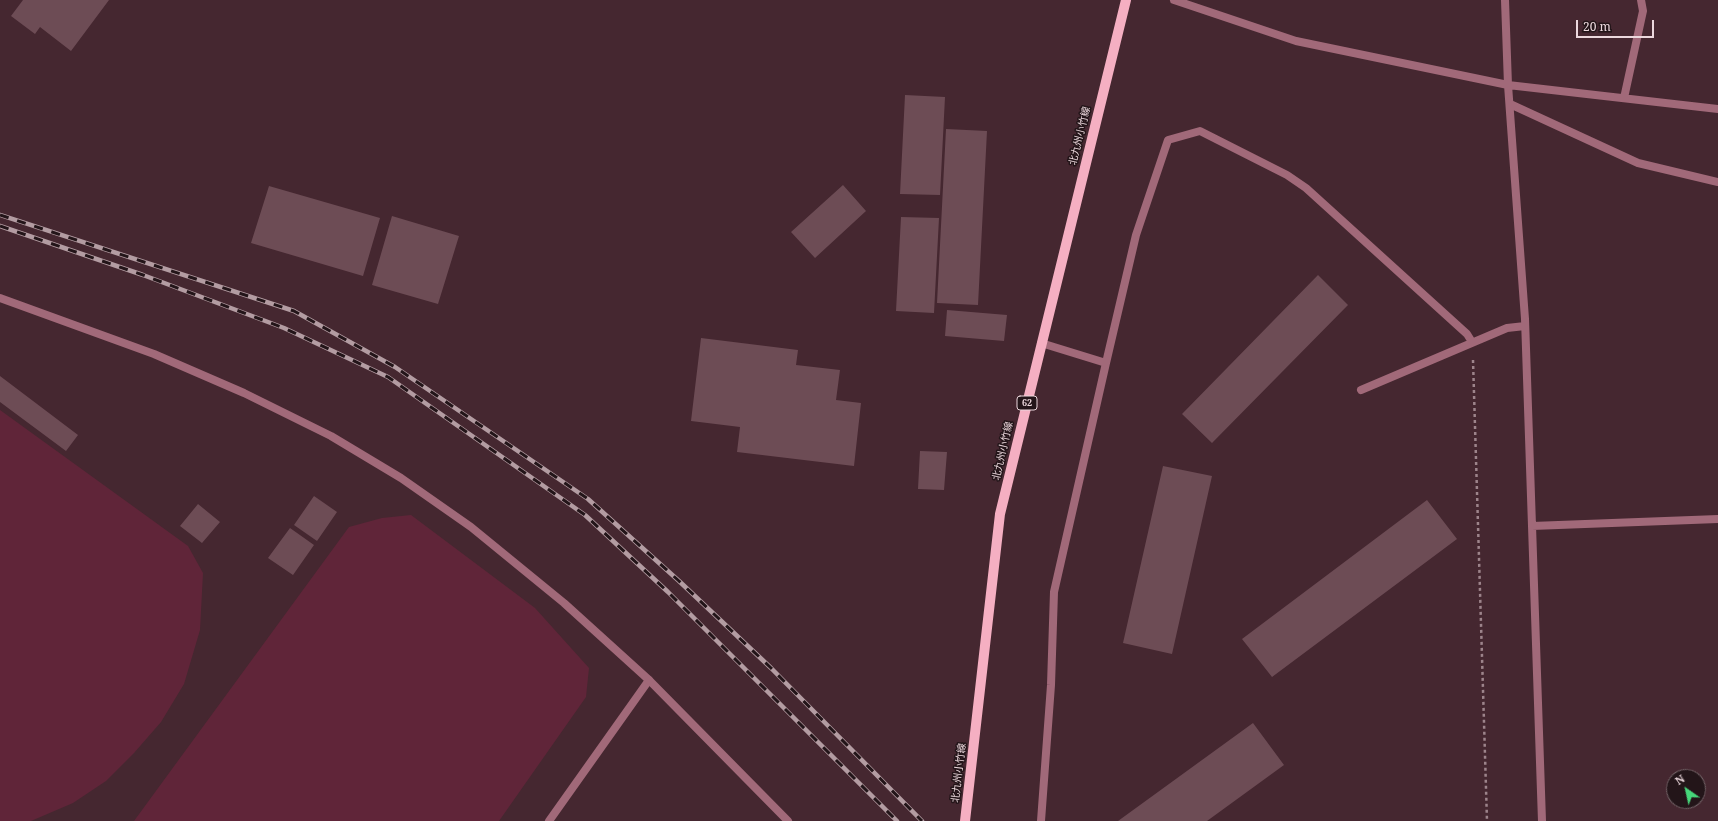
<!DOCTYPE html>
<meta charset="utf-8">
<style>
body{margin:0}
#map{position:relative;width:1718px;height:821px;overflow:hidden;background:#452730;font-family:"Noto Serif",serif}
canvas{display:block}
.north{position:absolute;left:1666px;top:769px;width:40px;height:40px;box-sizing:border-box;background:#231519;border:1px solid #736367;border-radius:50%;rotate:326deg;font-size:11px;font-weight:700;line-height:16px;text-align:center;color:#ecd8dd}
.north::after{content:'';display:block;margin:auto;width:14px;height:18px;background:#46d77a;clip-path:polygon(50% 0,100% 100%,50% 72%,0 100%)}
.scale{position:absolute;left:1576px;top:20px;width:78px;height:18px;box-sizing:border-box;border:2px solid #ecd8dd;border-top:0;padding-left:5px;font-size:12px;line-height:14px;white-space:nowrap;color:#ecd8dd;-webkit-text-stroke:3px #231519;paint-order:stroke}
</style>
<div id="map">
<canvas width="1718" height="821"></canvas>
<div class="north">N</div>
<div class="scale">20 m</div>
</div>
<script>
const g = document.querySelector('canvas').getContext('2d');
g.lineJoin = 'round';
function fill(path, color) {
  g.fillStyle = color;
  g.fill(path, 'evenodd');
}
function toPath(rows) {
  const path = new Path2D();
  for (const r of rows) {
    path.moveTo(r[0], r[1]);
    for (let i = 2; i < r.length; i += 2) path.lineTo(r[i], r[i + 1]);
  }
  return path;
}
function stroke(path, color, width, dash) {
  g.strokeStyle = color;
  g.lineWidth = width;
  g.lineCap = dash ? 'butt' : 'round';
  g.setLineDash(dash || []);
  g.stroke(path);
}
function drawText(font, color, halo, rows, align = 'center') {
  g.font = font + ' "Noto Serif","Noto Sans JP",serif';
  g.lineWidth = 3;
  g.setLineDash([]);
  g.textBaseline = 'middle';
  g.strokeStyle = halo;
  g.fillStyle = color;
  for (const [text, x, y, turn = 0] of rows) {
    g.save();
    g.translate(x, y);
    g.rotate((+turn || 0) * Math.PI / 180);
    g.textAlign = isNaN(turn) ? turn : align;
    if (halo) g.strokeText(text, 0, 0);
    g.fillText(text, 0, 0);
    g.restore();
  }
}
fill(toPath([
 [0,410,188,546,203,573,200,630,184,684,161,722,134,753,106,781,73,803,31,821,0,821],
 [411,515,535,608,589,668,586,697,499,821,134,821,349,527,382,518]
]), '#602539');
fill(toPath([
 [23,0,109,0,71,51,40,27,35,34,11,16],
 [905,95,945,97,940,195,900,194],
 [946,129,987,131,978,305,937,303],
 [843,185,866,211,815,258,791,232],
 [269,186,380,218,363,276,251,243],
 [392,216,459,236,438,304,372,285],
 [901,217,939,218,934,313,896,311],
 [1318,275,1348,305,1212,443,1182,414],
 [947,310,1007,315,1004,341,945,336],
 [701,338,798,350,796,365,840,370,836,400,861,403,854,466,737,452,740,427,691,421],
 [0,376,78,435,66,451,0,402],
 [920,451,947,452,944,490,918,489],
 [1163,466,1212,476,1172,654,1123,643],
 [314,496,337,512,317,541,294,525],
 [1427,500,1457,539,1272,677,1242,639],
 [198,504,220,522,202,543,180,526],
 [290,528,314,545,293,575,268,558],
 [1253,723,1284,765,1207,821,1118,821]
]), '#6d4c55');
stroke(toPath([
 [1473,360,1487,821]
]), '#9d848b', 2.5, [3, 3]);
stroke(toPath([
 [1174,0,1296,41,1508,85,1718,109],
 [1505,0,1508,85,1525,319,1542,821],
 [1624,98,1643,11,1641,0],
 [1510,104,1638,163,1718,182],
 [1106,363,1136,235,1168,140,1200,131,1287,175,1306,188,1467,334,1472,342],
 [1361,390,1507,328,1525,326],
 [1532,526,1718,519],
 [549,821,649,680],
 [1041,821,1051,685,1054,592,1106,363,1041,343]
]), '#a16979', 8);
stroke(toPath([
 [0,298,154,354,244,393,331,436,401,478,471,527,564,603,649,680,788,821]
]), '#a16979', 8);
stroke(toPath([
 [965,821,1000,514,1126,0]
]), '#f5afc2', 10);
const rail = toPath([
 [0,215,294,311,395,367,588,499,679,581,771,668,922,821],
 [0,226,143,275,284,328,388,377,585,515,668,592,897,821]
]);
stroke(rail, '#b39ca2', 4.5);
stroke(rail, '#231519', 3, [9]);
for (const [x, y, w] of [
 [1027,403,20]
]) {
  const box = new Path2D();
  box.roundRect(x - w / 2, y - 7, w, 14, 3);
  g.fillStyle = '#231519';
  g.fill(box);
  stroke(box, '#ecd8dd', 1);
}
drawText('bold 9px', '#ecd8dd', null, [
 ["62",1027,403]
]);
drawText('10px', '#ecd8dd', '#231519', [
 ["北九州小竹線",1080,136,-76],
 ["北九州小竹線",1003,451,-77],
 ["北九州小竹線",959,773,-83]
]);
</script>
